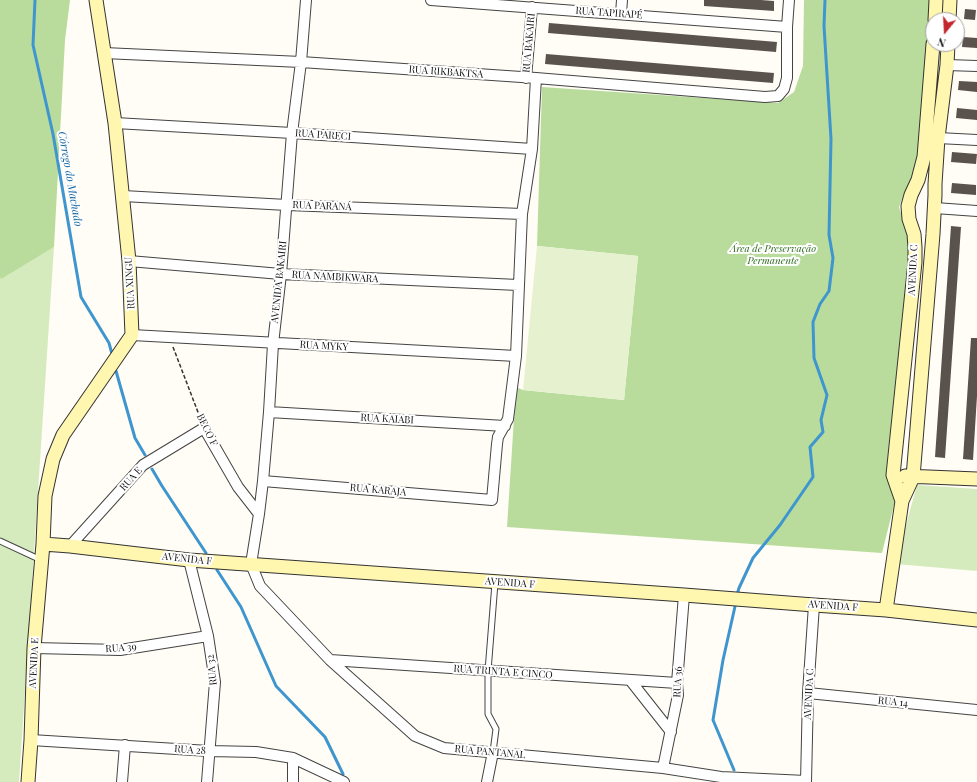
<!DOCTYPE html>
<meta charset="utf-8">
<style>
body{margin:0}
#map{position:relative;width:977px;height:782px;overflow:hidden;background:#fffdf5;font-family:"Playfair Display",serif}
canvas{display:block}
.north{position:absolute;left:925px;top:12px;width:40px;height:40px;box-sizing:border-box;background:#fff;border:1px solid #a0a0a0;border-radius:50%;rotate:198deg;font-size:11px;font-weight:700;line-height:16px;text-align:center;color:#111}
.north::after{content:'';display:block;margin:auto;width:14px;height:18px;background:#c4262e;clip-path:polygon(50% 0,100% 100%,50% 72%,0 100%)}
</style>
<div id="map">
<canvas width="977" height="782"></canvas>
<div class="north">N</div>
</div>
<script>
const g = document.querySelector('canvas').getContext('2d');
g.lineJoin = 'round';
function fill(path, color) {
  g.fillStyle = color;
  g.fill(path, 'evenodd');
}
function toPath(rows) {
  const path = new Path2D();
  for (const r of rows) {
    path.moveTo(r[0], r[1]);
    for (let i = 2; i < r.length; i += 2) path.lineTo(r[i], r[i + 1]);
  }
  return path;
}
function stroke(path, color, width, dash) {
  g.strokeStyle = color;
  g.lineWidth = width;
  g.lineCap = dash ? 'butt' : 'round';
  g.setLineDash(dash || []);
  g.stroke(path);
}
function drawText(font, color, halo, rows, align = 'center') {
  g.font = font + ' "Playfair Display",serif';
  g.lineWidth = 4;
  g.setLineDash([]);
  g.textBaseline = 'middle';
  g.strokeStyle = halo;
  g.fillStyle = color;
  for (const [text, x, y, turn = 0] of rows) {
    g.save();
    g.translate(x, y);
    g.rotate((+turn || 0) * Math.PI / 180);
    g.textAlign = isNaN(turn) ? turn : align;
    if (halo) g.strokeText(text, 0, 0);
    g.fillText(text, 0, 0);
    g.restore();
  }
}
fill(toPath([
 [54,247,19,782,0,782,0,277,1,278],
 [917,485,977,489,977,571,896,564,898,554]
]), '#d5ebbd');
fill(toPath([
 [0,0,70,0,65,40,54,247,1,279,0,277],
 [804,0,930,0,930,9,917,165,905,191,899,207,910,243,886,473,895,501,882,553,507,527,516,387,523,390,624,400,638,256,537,246,542,87,778,103,794,92,803,66]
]), '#b9dc9c');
fill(toPath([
 [537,246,638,256,624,400,523,390]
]), '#e6f2cf');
stroke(toPath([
 [35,0,33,45,53,134,81,297,109,343,112,354],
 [116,371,135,438,145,455],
 [152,469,162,486,206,553],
 [217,570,241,607,276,686,325,737,343,774],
 [737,595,739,588,753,558,780,525,813,477,810,447,823,432,821,420,827,395,814,358,813,322,820,304,829,291,833,258,829,235,831,139,824,26,825,0],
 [734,770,713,720,723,660,736,602]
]), '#3f96cf', 3);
fill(toPath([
 [704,0,761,0,774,1,774,11,704,6],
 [965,9,976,10,975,20,964,19],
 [549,23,777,42,776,52,548,33],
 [963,37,977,38,977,48,962,47],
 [546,54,774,73,773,83,545,64],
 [959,81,977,82,977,92,958,90],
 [957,108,977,110,977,120,956,118],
 [952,152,977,154,976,164,951,162],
 [952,183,976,185,976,195,951,193],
 [951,226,961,227,945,458,935,457],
 [971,338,977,338,977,396,973,460,963,459]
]), '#5a524d');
const lane = toPath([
 [0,541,41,560],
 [493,752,496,729,488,714,488,671,495,583]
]);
const street = toPath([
 [306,0,301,62,292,133,281,274,273,344,269,412,263,481,259,514,251,564,260,586,330,660,415,736,444,748,663,768,721,777,806,781],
 [431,0,787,27],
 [621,14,622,0],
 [104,53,301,62,536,78,765,97,778,96,784,89,787,78,787,27,789,0],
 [947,65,977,66],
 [526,78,532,7],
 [115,123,292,133,532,149],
 [938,138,977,140],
 [123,196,287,205,522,214],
 [935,208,977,211],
 [129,261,281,274,518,285],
 [132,335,516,356],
 [269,412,505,426],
 [263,481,492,500,497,444,498,437,508,419,516,356,522,214,532,149,536,78],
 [70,546,143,465,204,428,238,487,259,514],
 [189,560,208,636,215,682,207,782],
 [34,648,120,650,208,636],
 [330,660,677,683],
 [630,680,671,732],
 [808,693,977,710],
 [31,740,209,751,256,752,293,758,344,782],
 [663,768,678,695,677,683,684,595],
 [122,782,125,745],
 [293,782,293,758],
 [487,782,493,752],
 [806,782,808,693,814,605]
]);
const secondary = toPath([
 [935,20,936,0],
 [949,20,950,0],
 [905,476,977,479],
 [902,501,893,475,915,262,915,247,914,234,909,219,908,206,911,195,918,180,924,157,933,44],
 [43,544,70,546,189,560,684,595,814,605,886,610,977,620],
 [886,610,902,501,913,477,933,234,935,195,935,184,938,138,947,65,948,44],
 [28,782,31,740,34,648,43,544,45,496,53,459,63,435,132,335,129,261,115,123,96,0]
]);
stroke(lane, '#444', 7);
stroke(street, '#444', 12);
stroke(secondary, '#333', 15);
stroke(toPath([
 [173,347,201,420]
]), '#333', 1.5, [4, 2]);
stroke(lane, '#fff', 5);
stroke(street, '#fff', 10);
stroke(secondary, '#fff6b0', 13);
drawText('10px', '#111', '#fff', [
 ["RUA TAPIRAPÉ",609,13,4],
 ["RUA BAKAIRI",529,43,-85],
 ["RUA RIKBAKTSA",446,72,4],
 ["RUA PARECI",323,135,4],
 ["RUA PARANÁ",322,206,2],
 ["AVENIDA C",913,270,-87],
 ["RUA NAMBIKWARA",335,277,3],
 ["AVENIDA BAKAIRI",279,282,-84],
 ["RUA XINGU",130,283,-93],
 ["RUA MYKY",324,346,3],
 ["RUA KAIABI",387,419,3],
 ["BECO F",207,430,64],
 ["RUA E",131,479,-48],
 ["RUA KARAJA",378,490,5],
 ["AVENIDA F",187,559,6],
 ["AVENIDA F",510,583,4],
 ["AVENIDA F",833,606,4],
 ["RUA 39",121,648,-4],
 ["AVENIDA E",34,663,-87],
 ["RUA 32",212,670,-96],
 ["RUA TRINTA E CINCO",503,672,4],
 ["RUA 36",678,682,-87],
 ["AVENIDA C",809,694,-87],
 ["RUA 14",893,702,6],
 ["RUA 28",190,750,4],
 ["RUA PANTANAL",490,752,5]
]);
drawText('italic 10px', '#2f6b1f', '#fff', [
 ["Área de Preservação",773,249],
 ["Permanente",773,261]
]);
drawText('italic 11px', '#1768a6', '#fff', [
 ["Córrego do Machado",70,179,80]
]);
</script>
